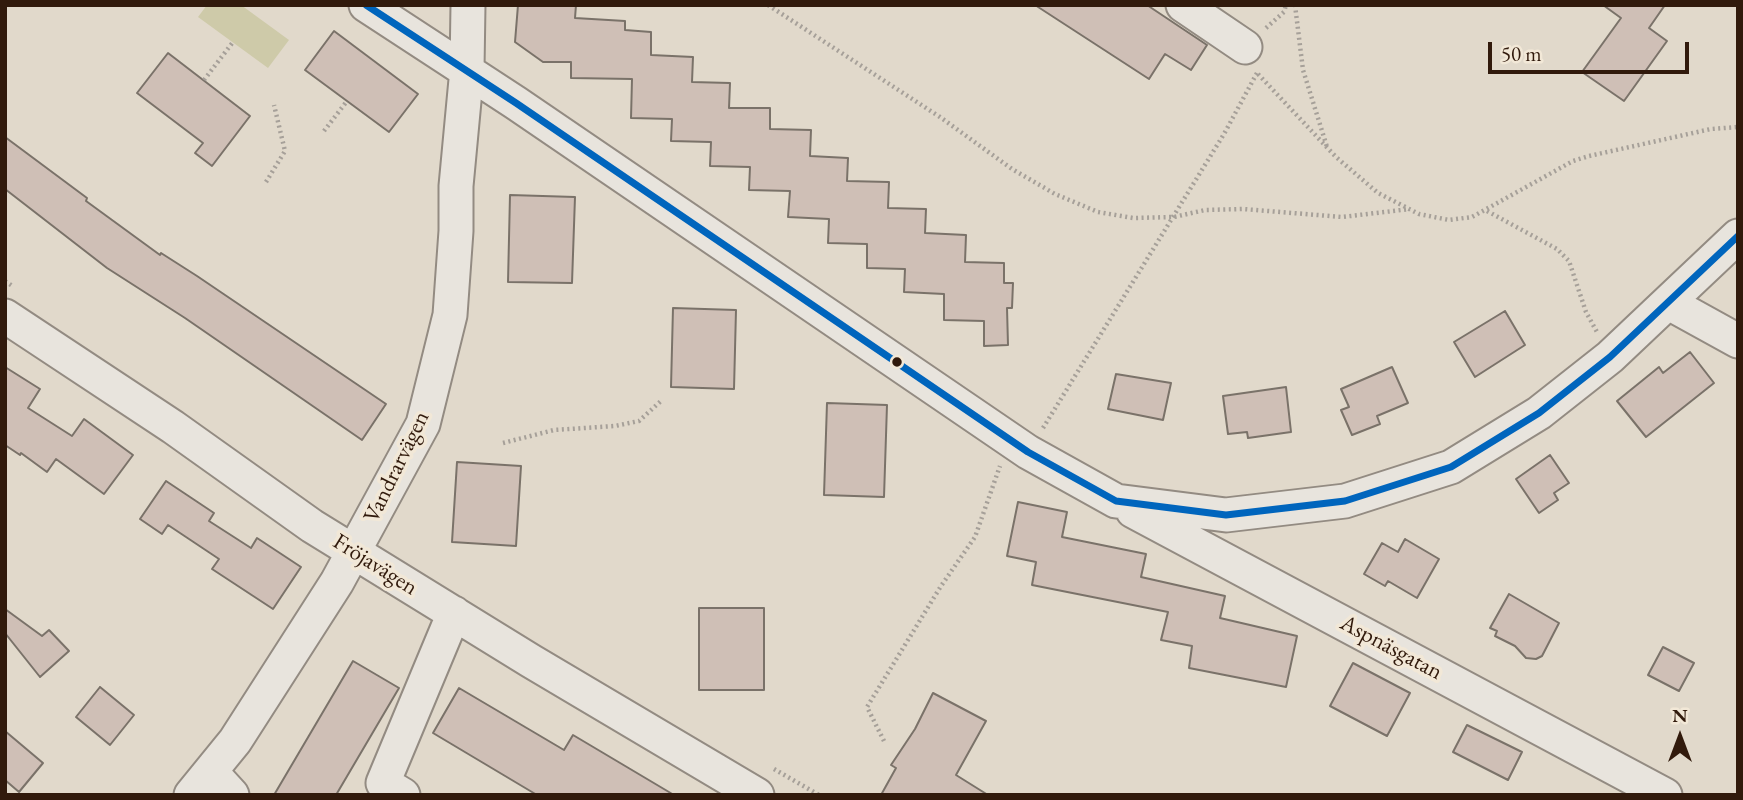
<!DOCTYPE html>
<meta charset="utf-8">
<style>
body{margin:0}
#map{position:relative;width:1743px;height:800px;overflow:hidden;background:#e1d9cb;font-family:"EB Garamond",serif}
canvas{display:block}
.frame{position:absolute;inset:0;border:7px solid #311a0c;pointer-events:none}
.north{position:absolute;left:1645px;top:702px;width:70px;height:70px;-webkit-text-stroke:5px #f2e8d7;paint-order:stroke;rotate:0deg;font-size:19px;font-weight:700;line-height:28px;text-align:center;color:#311a0c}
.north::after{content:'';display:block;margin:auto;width:24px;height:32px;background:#311a0c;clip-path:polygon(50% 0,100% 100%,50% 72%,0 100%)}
.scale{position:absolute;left:1488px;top:42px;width:201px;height:32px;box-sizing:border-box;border:4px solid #311a0c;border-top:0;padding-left:9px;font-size:21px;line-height:24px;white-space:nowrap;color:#311a0c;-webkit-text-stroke:5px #f2e8d7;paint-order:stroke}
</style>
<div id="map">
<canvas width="1743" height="800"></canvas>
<div class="frame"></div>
<div class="north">N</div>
<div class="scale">50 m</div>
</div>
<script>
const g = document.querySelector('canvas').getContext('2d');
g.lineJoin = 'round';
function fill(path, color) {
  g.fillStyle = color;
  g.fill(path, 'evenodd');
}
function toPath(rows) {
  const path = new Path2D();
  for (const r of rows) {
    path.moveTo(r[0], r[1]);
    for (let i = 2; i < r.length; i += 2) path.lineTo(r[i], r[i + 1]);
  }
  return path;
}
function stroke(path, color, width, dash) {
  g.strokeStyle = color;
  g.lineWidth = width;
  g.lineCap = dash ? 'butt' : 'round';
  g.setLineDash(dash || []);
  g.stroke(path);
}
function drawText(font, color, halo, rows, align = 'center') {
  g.font = font + ' "EB Garamond",serif';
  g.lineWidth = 7;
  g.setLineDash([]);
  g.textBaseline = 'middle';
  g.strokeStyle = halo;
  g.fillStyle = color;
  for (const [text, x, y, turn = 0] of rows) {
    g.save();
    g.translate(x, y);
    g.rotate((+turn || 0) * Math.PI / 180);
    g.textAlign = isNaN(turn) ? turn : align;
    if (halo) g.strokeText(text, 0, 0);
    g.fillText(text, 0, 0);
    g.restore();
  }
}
fill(toPath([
 [207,5,241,5,289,40,268,68,198,17]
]), '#cecaa9');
const building = toPath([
 [518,5,576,5,575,18,625,21,625,30,651,32,651,55,693,57,692,82,730,83,729,108,770,108,770,129,811,130,810,156,848,158,847,181,889,182,888,208,926,209,925,233,966,235,965,262,1004,263,1004,283,1013,283,1012,308,1007,308,1008,345,984,346,984,321,944,320,944,294,904,292,905,269,867,268,867,244,828,243,829,219,788,217,790,191,749,190,750,167,710,166,711,142,671,141,672,119,631,118,632,79,571,78,571,62,543,62,515,42,518,5],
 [1035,5,1147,5,1207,45,1191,70,1165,54,1149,79,1035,5],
 [1603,5,1665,5,1649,28,1667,41,1624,101,1582,72,1621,18,1603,5],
 [334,31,418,94,389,132,305,70,334,31],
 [168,53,250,116,212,166,195,153,203,143,137,93,168,53],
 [5,137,87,198,86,201,160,255,161,253,197,276,386,404,362,440,185,318,107,268,5,189,5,137],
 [510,195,575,197,572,283,508,282,510,195],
 [673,308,736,310,734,389,671,387,673,308],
 [1505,311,1525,345,1475,377,1454,342,1505,311],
 [1690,352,1714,383,1646,437,1617,401,1659,367,1663,373,1690,352],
 [5,367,40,389,28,408,72,436,84,419,133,455,104,494,56,459,47,472,21,453,20,455,5,445,5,367],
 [1392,367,1408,403,1377,416,1380,424,1352,435,1341,410,1349,407,1341,389,1392,367],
 [1116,374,1171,383,1163,420,1108,409,1116,374],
 [1286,387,1291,432,1248,438,1247,432,1228,434,1223,396,1286,387],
 [827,403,887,405,884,497,824,495,827,403],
 [1550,455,1569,483,1554,493,1558,500,1539,513,1516,479,1550,455],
 [457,462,521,466,516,546,452,542,457,462],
 [166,481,214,513,209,521,251,548,257,538,301,567,273,609,212,569,219,559,168,525,162,534,140,519,166,481],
 [1018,502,1067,512,1062,537,1146,554,1141,577,1225,596,1220,618,1297,636,1286,687,1189,668,1192,646,1161,640,1168,612,1032,585,1036,562,1007,556,1018,502],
 [1405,539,1439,559,1417,598,1388,581,1385,586,1364,574,1382,543,1398,552,1405,539],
 [1509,594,1559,623,1542,656,1536,659,1526,658,1515,646,1495,636,1497,631,1490,628,1509,594],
 [699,608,764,608,764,690,699,690,699,608],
 [5,609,42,636,49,630,69,651,40,677,5,633,5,609],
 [1663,647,1694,663,1679,691,1648,675,1663,647],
 [353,661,399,688,336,795,274,795,353,661],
 [1353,663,1410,693,1387,736,1330,706,1353,663],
 [100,687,134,715,110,745,76,717,100,687],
 [459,688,564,750,573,735,674,795,537,795,433,733,459,688],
 [933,693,986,721,956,775,988,795,881,795,896,768,891,765,915,729,933,693],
 [1467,725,1522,752,1508,780,1453,752,1467,725],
 [5,731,43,763,19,792,5,780,5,731]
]);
fill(building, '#cfbfb6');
stroke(building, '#7a7269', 2);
const minor = toPath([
 [366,5,516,103,1028,452,1116,501,1226,515,1345,501,1451,467,1539,413,1610,357,1738,236],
 [1183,5,1245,47],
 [1669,303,1738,341],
 [5,316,173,427,312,526,531,661,757,795],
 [1133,511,1665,795],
 [211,772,232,795],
 [191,795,235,741,337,582,423,424,450,315,456,231,456,186,467,69,468,5],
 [403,795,383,783,454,613]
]);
stroke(minor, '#938b82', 37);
stroke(toPath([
 [768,5,940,117,1012,169,1055,194,1098,212,1133,218,1174,217,1205,210,1243,209,1342,217,1410,209],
 [1295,5,1303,70,1327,147],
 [1266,28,1284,12,1286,5],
 [1258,74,1336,157,1378,193,1419,214,1449,220,1472,217,1573,161,1589,156,1711,129,1738,127],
 [204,80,233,42],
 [324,131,347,101],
 [266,182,285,151,274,105],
 [1487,211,1557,249,1569,261,1586,312,1597,332],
 [5,281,14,287],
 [1043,428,1224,134,1257,73],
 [503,443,554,430,615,426,639,421,662,400],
 [884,741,867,707,941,586,975,537,1000,466],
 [774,769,819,795]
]), '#a6a099', 4.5, [2, 3.5]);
stroke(minor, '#e8e4dd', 33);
stroke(toPath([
 [366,5,516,103,1028,452,1116,501,1226,515,1345,501,1451,467,1539,413,1610,357,1738,236]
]), '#0065bd', 7);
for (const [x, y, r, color] of [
 [897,362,6,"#311a0c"]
]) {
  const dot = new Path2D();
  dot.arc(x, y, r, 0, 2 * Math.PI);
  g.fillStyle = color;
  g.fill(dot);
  stroke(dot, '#f2e8d7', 2.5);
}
drawText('23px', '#311a0c', '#f2e8d7', [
 ["Vandrarvägen",397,467,-64],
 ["Fröjavägen",375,565,32],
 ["Aspnäsgatan",1391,648,28]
]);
</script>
